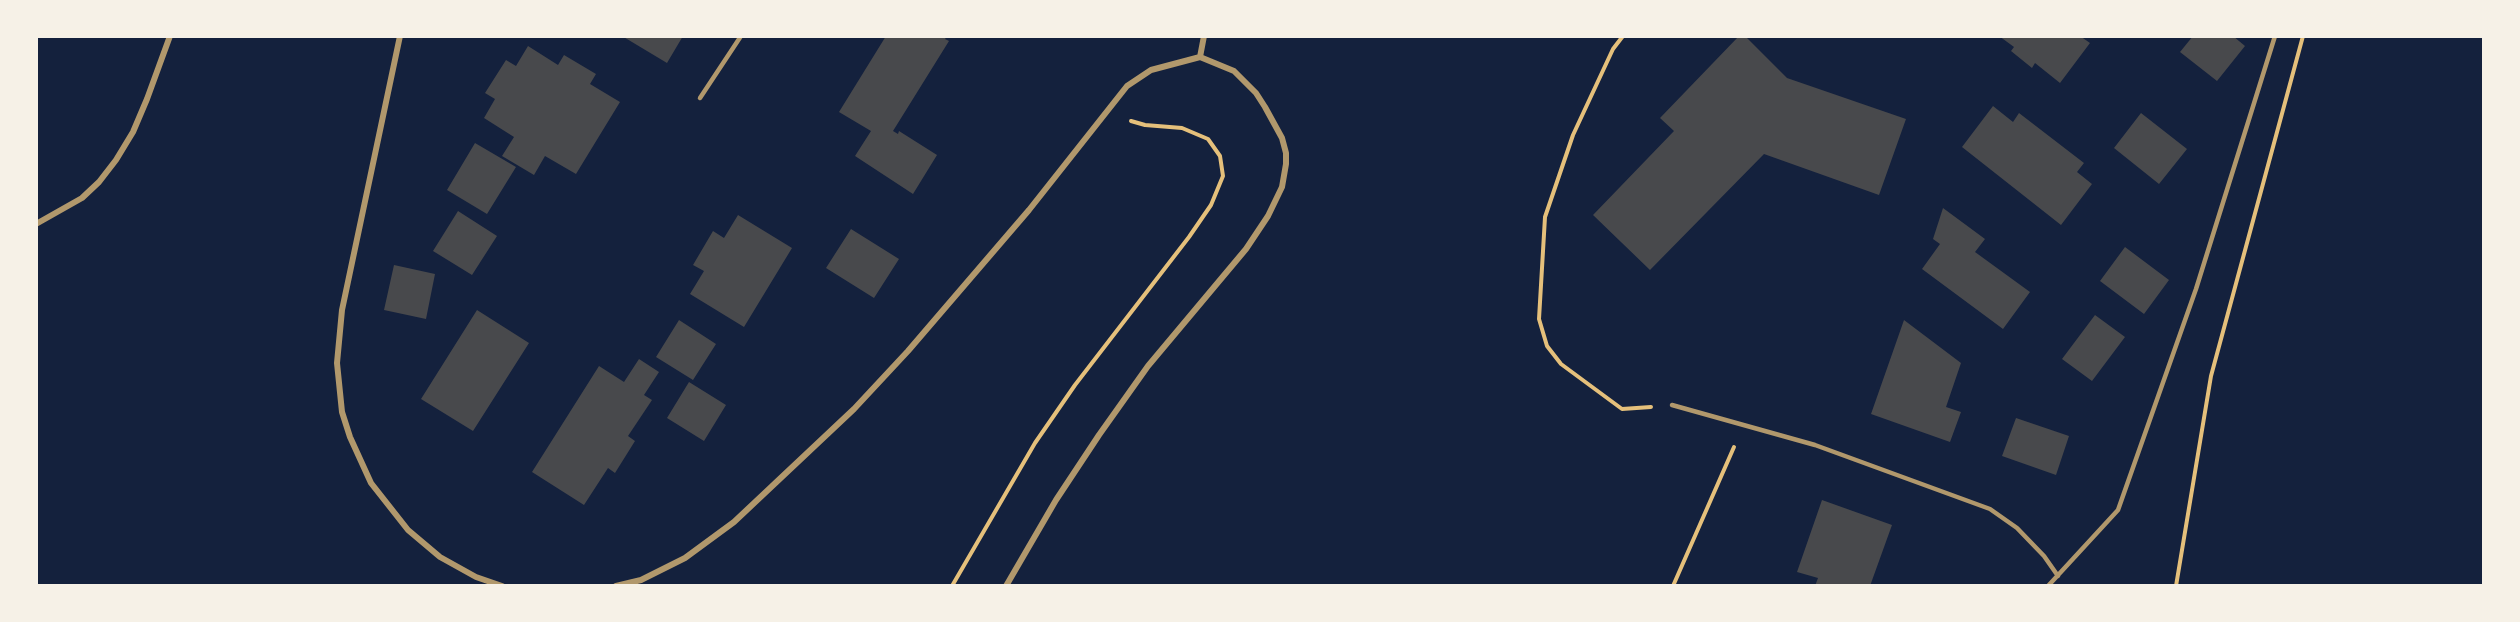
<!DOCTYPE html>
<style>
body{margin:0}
#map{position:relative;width:2520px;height:622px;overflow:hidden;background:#14213d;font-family:"Sofia Sans Condensed",sans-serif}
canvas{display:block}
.frame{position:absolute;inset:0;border:38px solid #f6f1e7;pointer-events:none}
</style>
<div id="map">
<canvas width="2520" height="622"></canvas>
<div class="frame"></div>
</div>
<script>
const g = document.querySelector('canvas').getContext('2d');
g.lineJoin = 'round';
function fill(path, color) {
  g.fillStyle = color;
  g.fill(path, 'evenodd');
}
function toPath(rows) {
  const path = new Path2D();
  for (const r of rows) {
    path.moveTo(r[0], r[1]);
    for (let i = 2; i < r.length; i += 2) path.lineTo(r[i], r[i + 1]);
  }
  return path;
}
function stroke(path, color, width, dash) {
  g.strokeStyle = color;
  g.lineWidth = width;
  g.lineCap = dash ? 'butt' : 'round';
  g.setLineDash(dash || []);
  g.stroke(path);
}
fill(toPath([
 [622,36,683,36,667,63],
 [886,36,947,36,945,39,949,41,893,131,898,134,899,131,937,155,913,194,855,156,871,131,839,112],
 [1739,36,1745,36,1787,78,1906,119,1879,195,1764,154,1650,270,1593,215,1674,131,1660,118],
 [1999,36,2080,36,2090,43,2060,83,2035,63,2032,68,2011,51,2014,47],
 [2193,36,2233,36,2245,46,2217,81,2180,52],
 [528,46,558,65,564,55,596,74,590,84,620,102,576,174,545,156,534,175,502,156,514,137,484,118,495,99,485,93,506,60,516,66],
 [1993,106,2013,122,2019,113,2084,163,2077,172,2092,184,2061,225,1962,147],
 [2141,113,2187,149,2159,184,2114,148],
 [475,143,516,167,487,214,447,190],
 [1943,208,1985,239,1975,252,2030,292,2003,329,1922,269,1940,244,1933,239],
 [458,211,497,236,472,275,433,251],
 [738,215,792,248,744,327,690,294,704,271,693,265,713,231,724,238],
 [851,229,899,259,874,298,826,268],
 [2125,247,2169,280,2144,314,2100,281],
 [394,265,435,274,426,319,384,310],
 [477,310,529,343,473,431,421,399],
 [2095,315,2125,337,2092,381,2062,359],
 [679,320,716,344,693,380,656,357],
 [1904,320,1961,363,1946,407,1961,412,1950,442,1871,414],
 [639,359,659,372,644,395,652,400,628,436,635,441,615,473,608,468,584,505,532,472,599,366,624,382],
 [689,382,726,405,704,441,667,418],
 [2016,418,2069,436,2056,475,2002,456],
 [1822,500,1892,525,1870,586,1815,586,1818,578,1797,572]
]), '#48494c');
stroke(toPath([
 [1623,36,1613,49,1573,135,1545,217,1539,319,1547,346,1561,364,1622,409,1651,407],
 [952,586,1035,443,1075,385,1189,237,1211,205,1223,176,1220,156,1208,139,1182,128,1145,125,1131,121],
 [1673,586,1734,447],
 [2176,586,2211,376,2303,36]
]), '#e5c07b', 4);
stroke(toPath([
 [700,98,741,36],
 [1672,405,1815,445,1990,509,2017,528,2044,556,2058,576],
 [2048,586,2118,510,2196,289,2275,36]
]), '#b1986c', 4.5);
stroke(toPath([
 [400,36,342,310,337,363,342,412,350,437,371,483,408,530,440,557,476,577,502,586],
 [1200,57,1204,36],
 [36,224,82,198,99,182,116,160,133,132,147,99,170,36],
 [616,586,641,580,685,558,734,522,854,409,908,351,1029,210,1127,86,1151,70,1200,57,1234,71,1256,93,1265,107,1282,138,1286,153,1286,164,1282,187,1268,216,1246,249,1148,366,1099,435,1056,500,1006,586]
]), '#b1986c', 6);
</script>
